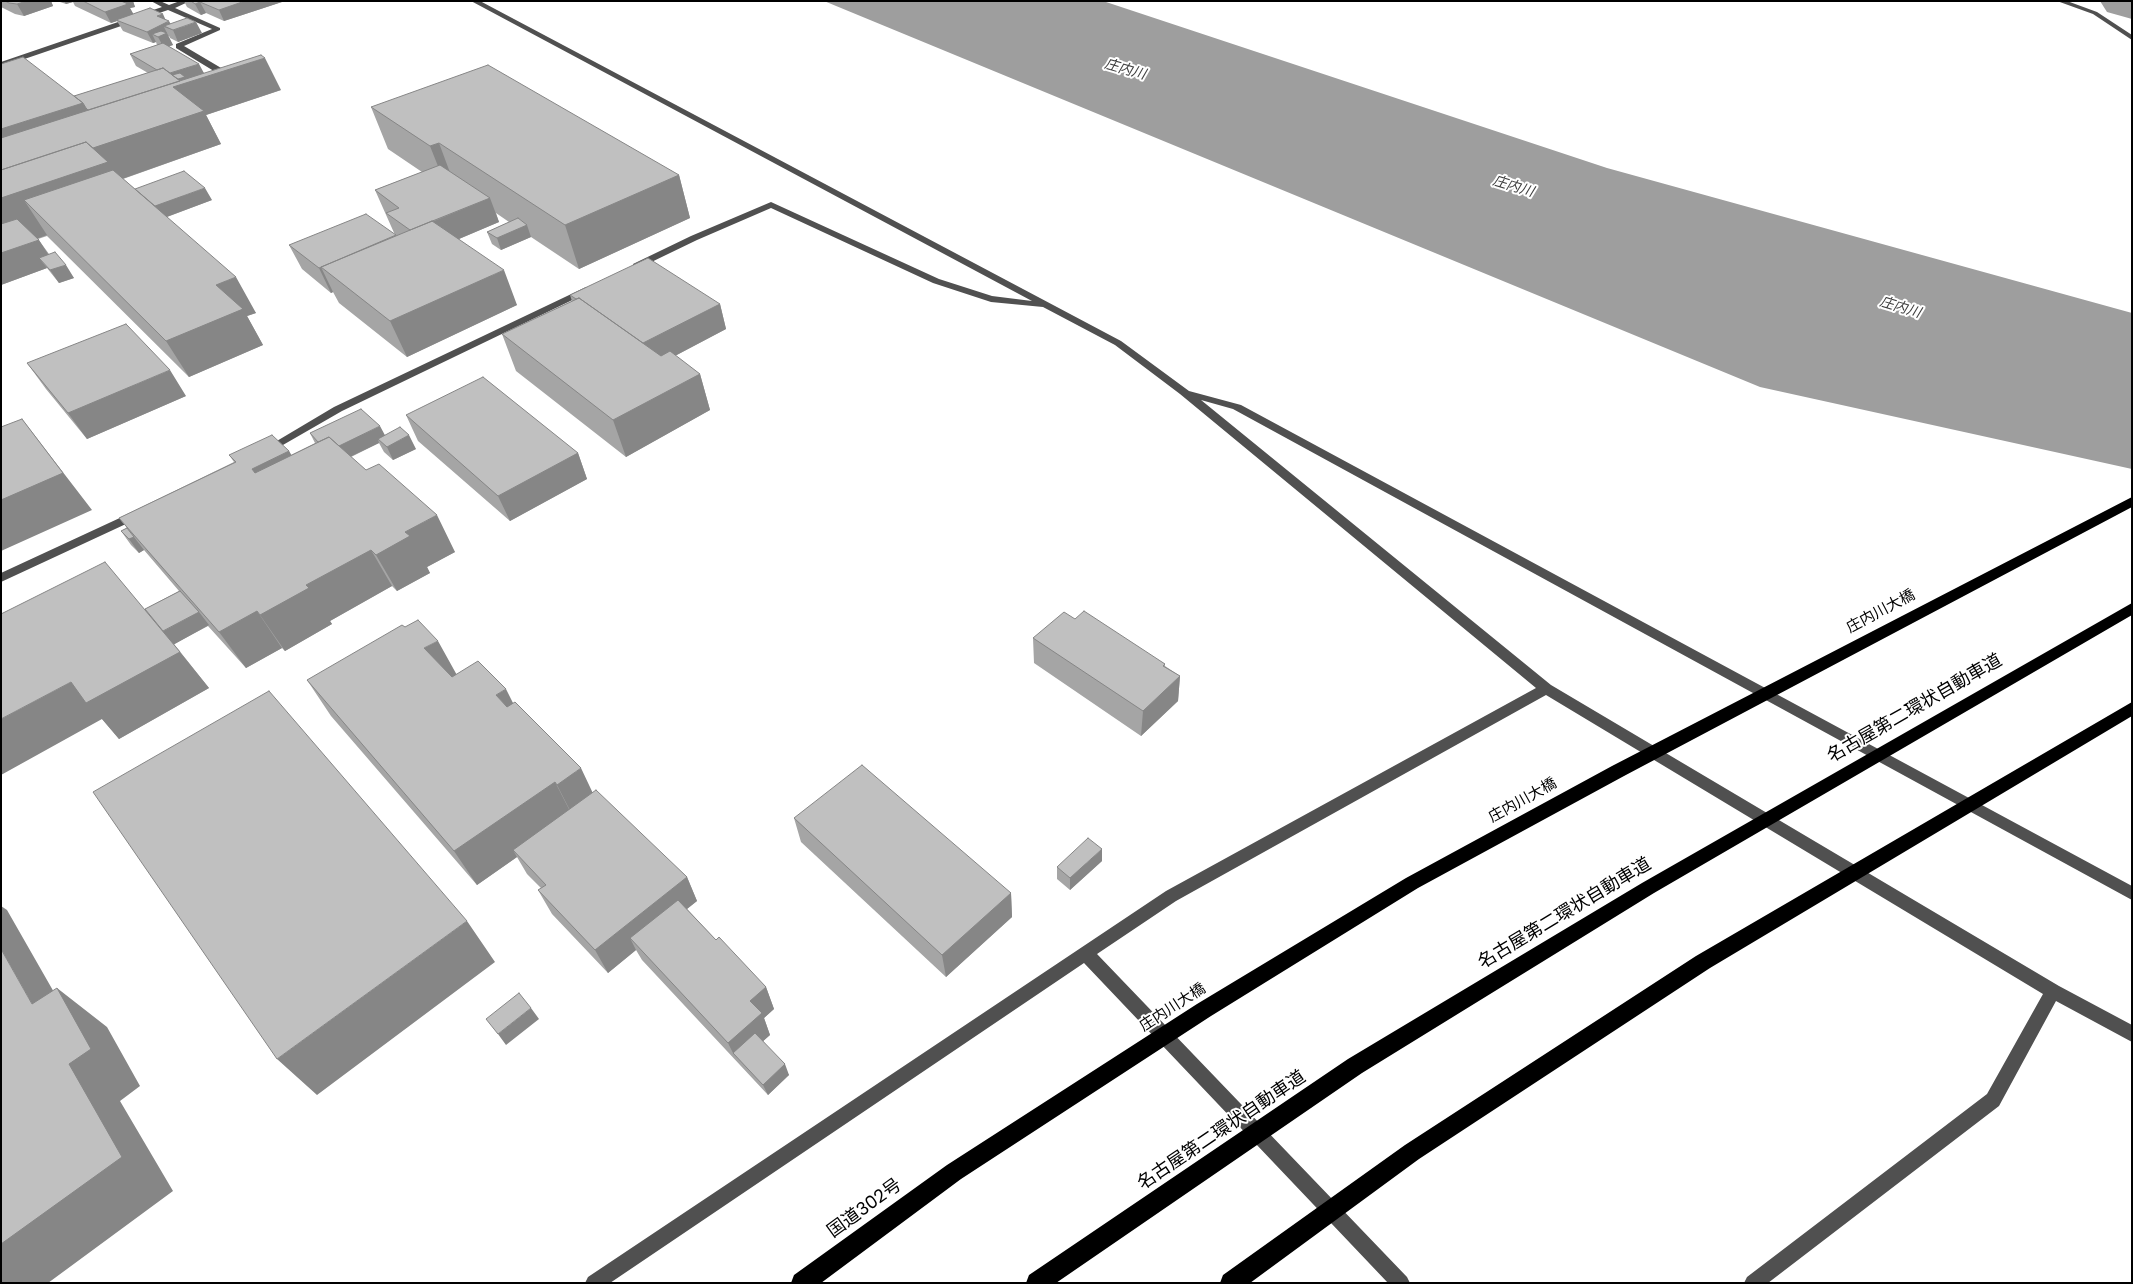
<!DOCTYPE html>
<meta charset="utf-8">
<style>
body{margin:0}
#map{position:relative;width:2133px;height:1284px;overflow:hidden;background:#fff;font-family:Poppins,sans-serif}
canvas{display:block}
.frame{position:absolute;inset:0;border:2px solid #000;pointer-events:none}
</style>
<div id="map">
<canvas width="2133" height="1284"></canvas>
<div class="frame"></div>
</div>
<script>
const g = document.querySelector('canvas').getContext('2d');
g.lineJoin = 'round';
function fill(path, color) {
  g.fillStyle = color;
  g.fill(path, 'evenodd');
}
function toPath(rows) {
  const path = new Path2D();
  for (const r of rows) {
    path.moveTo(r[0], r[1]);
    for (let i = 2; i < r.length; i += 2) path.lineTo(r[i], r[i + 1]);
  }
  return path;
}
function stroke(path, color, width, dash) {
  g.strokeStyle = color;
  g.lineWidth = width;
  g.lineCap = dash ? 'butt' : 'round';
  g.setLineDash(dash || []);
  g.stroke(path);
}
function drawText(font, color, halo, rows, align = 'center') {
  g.font = font + ' Poppins,"Noto Sans JP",sans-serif';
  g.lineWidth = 4;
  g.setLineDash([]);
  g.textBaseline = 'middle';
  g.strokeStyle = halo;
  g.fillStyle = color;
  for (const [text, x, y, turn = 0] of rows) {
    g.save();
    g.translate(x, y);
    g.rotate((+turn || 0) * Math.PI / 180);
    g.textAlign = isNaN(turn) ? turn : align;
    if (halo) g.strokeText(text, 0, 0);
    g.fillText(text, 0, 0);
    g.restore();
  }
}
fill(toPath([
 [824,1,1103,1,1607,168,2132,313,2132,469,1760,387]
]), '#9e9e9e');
fill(toPath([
 [2100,1,2132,1,2132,19,2107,12,2100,1]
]), '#9e9e9e');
fill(toPath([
 [151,1,160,1,169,5,180,1,190,1,175,8,220,28,220,30,184,46,233,75,233,79,227,79,176,48,176,44,212,29,168,10,1,67,1,62,162,7,151,1],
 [471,1,480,1,1121,341,1189,391,1241,405,2132,886,2132,900,1233,409,1201,400,1551,685,2059,986,2132,1025,2132,1042,2056,1001,1999,1106,1768,1283,1744,1283,1747,1277,1987,1094,2043,994,1546,695,1176,901,1097,954,1407,1277,1410,1283,1388,1283,1084,963,610,1283,585,1283,588,1277,1166,891,1536,688,1180,394,1115,345,1043,307,991,302,933,283,771,208,697,240,639,268,633,268,633,264,691,236,771,202,939,279,992,296,1032,301,471,1],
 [2057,1,2067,1,2097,12,2132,35,2132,40,2093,14,2057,1],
 [586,287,589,288,589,292,342,411,269,453,265,454,260,451,334,407,586,287],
 [137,510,143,514,141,517,1,582,1,573,137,510]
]), '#505050');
fill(toPath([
 [2132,497,2132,507,1624,776,1418,888,1211,1016,961,1179,821,1283,791,1283,794,1275,947,1165,1197,1004,1406,878,1612,766,2132,497],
 [2132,603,2132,615,1654,893,1362,1073,1056,1283,1026,1283,1029,1275,1348,1059,1642,883,2132,603],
 [2132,702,2132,716,1710,968,1419,1159,1250,1283,1220,1283,1223,1275,1405,1145,1696,956,2132,702]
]), '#000');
fill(toPath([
 [1,1,51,1,53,6,24,16,15,14,1,7],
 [57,1,133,1,135,7,130,8,133,14,166,20,171,24,202,33,178,42,170,38,169,36,168,36,173,45,169,46,204,73,281,90,206,115,221,144,123,179,135,189,212,200,167,217,256,313,247,316,263,345,189,377,47,236,38,239,49,254,74,278,59,283,47,268,1,285,1,64,74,96,148,73,136,66,130,54,157,45,156,42,153,43,123,31,117,21,111,23,75,6,73,2,66,4],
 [184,1,285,1,224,21,206,13,201,15,187,7],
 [371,107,679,175,690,218,579,269,531,237,501,250,492,244,487,232,509,222,496,213,499,222,459,239,517,305,407,357,339,303,333,292,331,293,302,269,289,245,395,235,375,190,422,172,388,149],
 [570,295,720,304,726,329,675,356,700,374,710,410,626,457,516,371,502,334,572,301],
 [27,363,186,396,87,439,46,389],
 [406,415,578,453,587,479,510,521,418,441],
 [310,433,385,435,416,449,393,460,384,452,379,443,351,457,455,552,427,567,430,573,397,591,392,586,330,621,332,624,285,651,282,648,246,668,208,626,174,644,209,688,119,739,102,719,145,609,179,591,144,550,139,553,131,545,121,531,127,528,119,518,234,462,229,455,289,451,291,455,315,443],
 [1075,619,1165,664,1165,666,1180,676,1178,701,1141,736,1034,663,1033,638],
 [457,674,513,703,593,793,687,877,697,901,687,909,716,940,766,987,774,1009,764,1018,770,1035,763,1041,789,1075,768,1095,642,960,636,950,608,973,552,914,538,890,541,888,527,874,517,857,477,885,331,716,307,680],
 [794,818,1011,893,1012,917,946,977,801,842],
 [1102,861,1070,890,1057,879,1057,867]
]), '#a5a5a5');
fill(toPath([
 [27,1,51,1,53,6,24,16,17,4],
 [64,1,73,1,73,2,66,4],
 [118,1,133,1,135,7,130,8,134,15,116,20,117,21,111,23,105,12],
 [245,1,285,1,224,21,219,10],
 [200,2,206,13,201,15,195,4],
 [163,14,167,23,169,21,174,30,196,22,202,33,178,42,173,30,164,27,173,45,164,48,158,37,152,34,156,42,153,43,147,32,157,16],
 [265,58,281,90,206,115,221,144,119,180,24,200,47,235,1,252,1,179,165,75,199,64,205,75],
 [83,103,103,136,1,171,1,129],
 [439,143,455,186,447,189,430,146],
 [679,175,690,218,579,269,565,225],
 [205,188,212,200,153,222,146,209],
 [490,198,499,222,421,255,410,231],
 [527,225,531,237,501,250,497,238],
 [396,235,321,267,333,292,331,293,319,268],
 [39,240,55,265,39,258,47,268,1,285,1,253],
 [66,265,74,278,59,283,50,270],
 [504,270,517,305,407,357,390,321],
 [236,277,256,313,247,316,263,345,189,377,166,341,216,285],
 [720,304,726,329,648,370,641,344],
 [170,370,186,396,87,439,68,413],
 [700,374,710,410,626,457,613,420],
 [22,419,92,510,1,551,1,500],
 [380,426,387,439,378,439,379,443,335,464,328,451],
 [409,435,416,449,393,460,387,447],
 [289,451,311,488,275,506,252,469],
 [578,453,587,479,510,521,498,496],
 [437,515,455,552,427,567,430,573,397,591,376,555,405,532],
 [134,537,144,550,139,553,129,539],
 [371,550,392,586,330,621,332,624,285,651,260,615,306,585],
 [257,611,282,648,246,668,219,632],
 [199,612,209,625,173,645,162,632],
 [438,641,458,677,445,685,424,648],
 [180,652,209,688,119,739,102,719,1,775,1,719,71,682],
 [1180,676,1178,701,1141,736,1143,711],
 [506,689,524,725,496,695],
 [581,768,598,804,575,820,557,785],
 [555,782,573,817,513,850,517,857,477,885,454,851],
 [1102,849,1102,861,1070,890,1070,878],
 [687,877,697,901,639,947,630,938,636,950,608,973,595,950],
 [1011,893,1012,917,946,977,942,955],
 [1,906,7,910,83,1043,32,1004,1,949],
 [467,921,495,962,317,1095,277,1059],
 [766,987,774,1009,764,1018,770,1035,741,1061,733,1053,728,1043,750,1001],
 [57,988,107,1027,140,1086,120,1101,173,1191,48,1283,1,1283,1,1244,69,1064],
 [531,1008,539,1019,506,1045,498,1034],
 [785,1064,789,1075,768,1095,763,1085]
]), '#868686');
const building = toPath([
 [5,1,27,1,17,4,9,3,5,1],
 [83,1,121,1,128,4,105,12,83,1],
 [191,1,245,1,219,10,200,2,195,4,191,1],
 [150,8,163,14,157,16,169,21,147,32,116,20,150,8],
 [187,18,196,22,173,30,164,26,187,18],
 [161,31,167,33,158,37,152,34,161,31],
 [163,43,199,64,170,73,163,68,157,70,130,54,163,43],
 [261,55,265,58,173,87,204,111,93,148,86,142,1,170,1,138,261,55],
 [23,57,83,103,1,129,1,64,23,57],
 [488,65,679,175,565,225,439,143,430,146,371,107,488,65],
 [163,68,180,81,88,110,86,108,83,103,74,96,163,68],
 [180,73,185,77,178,79,172,75,180,73],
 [86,142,108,162,1,198,1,170,86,142],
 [440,165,490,198,410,230,386,213,399,208,375,190,440,165],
 [113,170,236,277,216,285,243,309,166,341,24,200,113,170],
 [184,171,205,188,155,206,135,189,184,171],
 [366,214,396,235,319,268,289,245,366,214],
 [518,218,527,225,497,238,487,232,518,218],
 [17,219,39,240,1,253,1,224,17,219],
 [432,221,504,270,390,321,321,267,432,221],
 [55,252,66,265,50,270,39,258,55,252],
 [648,258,720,304,643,343,579,298,576,299,570,295,648,258],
 [579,298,661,356,670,351,700,374,613,420,502,334,579,298],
 [126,324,170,370,68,413,27,363,126,324],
 [483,377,578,453,498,496,406,415,483,377],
 [361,409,380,426,339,446,329,437,318,442,310,433,361,409],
 [22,419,63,473,1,500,1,427,22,419],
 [400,427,409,435,387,447,378,439,400,427],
 [272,435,289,451,252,469,255,473,329,437,366,470,379,464,437,515,405,532,410,536,376,555,371,550,306,585,309,588,260,615,257,611,219,632,119,518,236,462,229,455,272,435],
 [127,528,134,537,129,539,121,531,127,528],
 [105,562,180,652,86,703,71,682,1,719,1,614,105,562],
 [180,591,199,612,163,631,145,609,180,591],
 [1084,611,1165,664,1163,666,1180,676,1143,711,1033,638,1064,612,1075,619,1084,611],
 [418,620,438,641,424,648,452,677,478,661,506,689,496,695,507,707,515,702,581,768,557,785,555,782,454,851,307,680,402,625,405,627,418,620],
 [269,691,467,921,277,1059,93,792,269,691],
 [862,765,1011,893,942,955,794,818,862,765],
 [596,790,687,877,595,950,538,890,546,885,513,850,596,790],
 [1088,838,1102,849,1070,878,1057,867,1088,838],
 [678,900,716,940,719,937,766,987,750,1001,762,1013,728,1043,630,938,678,900],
 [1,949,32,1004,57,988,91,1049,69,1064,122,1157,1,1244,1,949],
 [519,993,531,1008,498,1034,486,1019,519,993],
 [755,1033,785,1064,763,1085,733,1053,755,1033]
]);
fill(building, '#c0c0c0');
stroke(building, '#868686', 1);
drawText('italic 14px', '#3f3f3f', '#fff', [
 ["庄内川",1125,70,16],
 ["庄内川",1513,187,17],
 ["庄内川",1900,308,17]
]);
drawText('15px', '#000', '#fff', [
 ["庄内川大橋",1881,612,-28],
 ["庄内川大橋",1523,801,-29],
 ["庄内川大橋",1173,1008,-33]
]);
drawText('18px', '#000', '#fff', [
 ["名古屋第二環状自動車道",1915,709,-30],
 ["名古屋第二環状自動車道",1565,914,-31],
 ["名古屋第二環状自動車道",1222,1131,-34],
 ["国道302号",865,1209,-36]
]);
</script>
